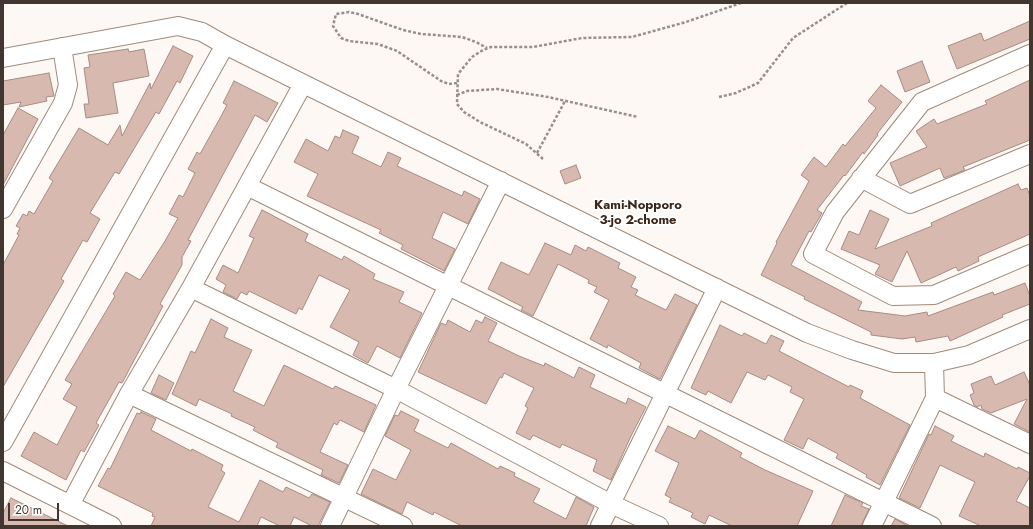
<!DOCTYPE html>
<style>
body{margin:0}
#map{position:relative;width:1033px;height:529px;overflow:hidden;background:#fdf8f4;font-family:Jost,sans-serif}
canvas{display:block}
.frame{position:absolute;inset:0;border:4px solid #413730;pointer-events:none}
.scale{position:absolute;left:8px;top:503px;width:51px;height:18px;box-sizing:border-box;border:2px solid #413730;border-top:0;padding-left:5px;font-size:12px;line-height:14px;white-space:nowrap;color:#413730;-webkit-text-stroke:3px #fff;paint-order:stroke}
</style>
<div id="map">
<canvas width="1033" height="529"></canvas>
<div class="frame"></div>
<div class="scale">20 m</div>
</div>
<script>
const g = document.querySelector('canvas').getContext('2d');
g.lineJoin = 'round';
function fill(path, color) {
  g.fillStyle = color;
  g.fill(path, 'evenodd');
}
function toPath(rows) {
  const path = new Path2D();
  for (const r of rows) {
    path.moveTo(r[0], r[1]);
    for (let i = 2; i < r.length; i += 2) path.lineTo(r[i], r[i + 1]);
  }
  return path;
}
function stroke(path, color, width, dash) {
  g.strokeStyle = color;
  g.lineWidth = width;
  g.lineCap = dash ? 'butt' : 'round';
  g.setLineDash(dash || []);
  g.stroke(path);
}
function drawText(font, color, halo, rows, align = 'center') {
  g.font = font + ' Jost,sans-serif';
  g.lineWidth = 4;
  g.setLineDash([]);
  g.textBaseline = 'middle';
  g.strokeStyle = halo;
  g.fillStyle = color;
  for (const [text, x, y, turn = 0] of rows) {
    g.save();
    g.translate(x, y);
    g.rotate((+turn || 0) * Math.PI / 180);
    g.textAlign = isNaN(turn) ? turn : align;
    if (halo) g.strokeText(text, 0, 0);
    g.fillText(text, 0, 0);
    g.restore();
  }
}
const building = toPath([
 [1030,21,1030,39,957,69,948,46,981,33,984,41,1030,21],
 [173,46,193,56,180,83,177,81,159,114,156,112,119,174,115,172,90,213,100,219,87,242,83,240,61,279,64,281,3,387,3,265,19,235,17,234,20,228,16,226,23,214,27,216,29,211,34,214,53,181,49,178,79,128,108,145,120,125,122,136,150,83,151,89,173,46],
 [128,49,129,52,144,49,149,76,113,83,118,113,86,118,84,104,89,104,84,68,90,67,88,55,128,49],
 [922,61,930,82,905,92,897,71,922,61],
 [49,73,54,96,46,97,47,101,19,107,21,102,3,105,3,81,49,73],
 [1030,80,1030,140,963,167,965,170,944,178,940,168,900,186,890,163,927,147,916,131,934,119,937,124,987,104,985,101,1030,80],
 [234,81,278,103,267,122,255,115,188,240,191,241,182,257,182,265,160,304,163,306,122,383,119,382,96,423,99,425,84,452,81,450,66,480,21,456,34,432,57,445,77,407,63,399,72,384,65,380,115,296,113,294,126,272,140,280,165,241,178,218,169,214,179,195,183,197,195,173,188,169,197,152,200,154,219,120,227,105,223,103,234,81],
 [881,85,902,102,877,134,878,135,864,154,863,152,845,176,844,175,817,210,822,213,811,232,809,231,791,265,862,302,858,310,905,316,927,312,928,316,993,292,994,295,1025,283,1030,296,1030,304,1002,315,1003,317,950,341,948,336,916,342,915,337,902,339,871,335,871,332,804,299,805,297,761,275,777,243,776,242,809,181,801,175,814,157,826,167,843,144,845,146,876,108,868,101,881,85],
 [18,108,38,119,3,185,3,135,18,108],
 [343,130,359,137,352,153,381,167,388,152,401,158,397,166,462,196,464,191,480,199,468,224,443,212,432,238,455,249,444,271,401,249,403,245,379,233,381,230,307,196,318,174,294,162,306,139,328,151,335,136,340,138,343,130],
 [576,165,581,178,565,184,560,171,576,165],
 [1018,184,1021,190,1027,188,1030,196,1030,234,978,257,979,261,958,271,956,267,921,283,907,251,892,282,875,274,880,265,841,249,849,231,859,235,870,210,889,219,875,249,932,226,931,223,1018,184],
 [262,210,308,234,305,241,342,260,344,256,375,274,373,279,404,292,399,302,422,313,400,358,377,346,368,363,353,355,359,342,330,327,350,290,319,275,302,310,299,308,296,314,249,291,247,295,241,292,237,299,223,292,226,285,216,279,223,265,238,273,254,238,249,236,262,210],
 [545,243,571,255,575,245,586,251,588,247,620,263,618,268,636,277,631,287,638,290,635,295,666,310,675,294,697,305,660,379,639,368,641,363,608,345,607,348,590,339,609,300,594,292,597,287,588,283,589,280,558,264,533,316,521,310,523,307,488,289,501,262,529,275,545,243],
 [485,317,497,323,488,341,519,356,544,366,545,363,574,378,579,367,595,375,590,387,626,404,628,398,646,407,632,434,611,480,593,471,597,460,562,444,560,448,533,435,530,440,516,433,528,408,525,406,534,388,504,373,502,378,500,377,486,404,418,372,441,323,446,325,448,320,470,332,476,320,482,323,485,317],
 [211,319,228,328,224,337,252,350,233,391,264,406,284,365,333,389,335,386,376,405,364,432,340,420,337,425,334,423,320,452,348,465,339,483,321,475,323,470,276,447,278,443,253,430,255,427,231,416,232,414,199,399,196,406,172,394,191,351,195,353,211,319],
 [720,325,742,336,744,333,766,344,771,335,784,341,779,351,849,387,850,385,863,391,860,398,910,425,880,485,866,477,867,475,836,458,838,454,808,438,803,449,784,440,804,399,790,392,792,387,768,375,765,380,747,372,731,403,708,391,706,395,691,388,720,325],
 [1024,372,1030,385,1030,432,1014,424,1027,399,991,413,982,409,981,405,977,407,974,405,970,395,974,393,971,384,991,376,995,385,1024,372],
 [159,375,174,383,166,400,151,393,159,375],
 [401,411,419,420,414,431,448,448,451,443,498,469,500,466,515,473,514,476,540,489,533,502,566,519,576,497,594,507,586,526,462,526,434,512,433,515,407,502,402,514,361,494,373,469,396,480,411,450,385,436,395,415,398,416,401,411],
 [141,412,156,419,151,430,191,451,192,449,223,465,221,470,225,473,208,507,239,522,260,480,283,492,286,487,309,498,312,494,330,502,318,526,312,526,294,517,290,526,280,526,261,517,257,526,151,526,155,517,152,516,153,513,98,486,108,468,110,469,137,413,140,414,141,412],
 [668,426,695,439,700,430,742,453,740,457,765,470,813,491,797,526,732,526,709,515,705,524,691,517,693,513,669,502,671,498,665,495,679,463,655,451,668,426],
 [935,426,954,436,951,441,984,457,985,453,1017,469,1018,467,1030,473,1030,476,1016,501,1030,508,1030,526,981,526,959,516,975,482,940,465,920,508,899,498,929,434,931,435,935,426],
 [845,495,863,503,861,506,869,509,861,526,831,526,845,495],
 [11,498,68,526,3,526,3,513,11,498],
 [895,519,908,526,891,526,895,519]
]);
fill(building, '#d8b9b0');
stroke(building, '#a88b82', 1);
const street = toPath([
 [1030,54,922,102,835,212,813,254,893,296,934,295,1030,254],
 [3,58,178,26,202,32,225,45],
 [861,178,910,204,1030,154],
 [247,186,932,526],
 [3,209,63,103,68,85,62,47],
 [191,288,396,389,611,504,659,526],
 [934,363,935,398,1030,444],
 [129,394,403,526],
 [3,442,225,45,807,333,852,350,894,363,934,363,969,355,1030,329],
 [3,471,112,526],
 [70,505,129,394,191,288,303,84],
 [330,526,396,389,501,181],
 [600,526,717,288],
 [872,526,935,398]
]);
stroke(street, '#a18a79', 20);
stroke(toPath([
 [457,83,449,84,441,81,397,51,378,44,349,41,341,38,333,26,336,14,349,12,358,14,403,30,421,34,462,37,476,42,487,48],
 [457,95,467,91,497,89,548,97,638,117],
 [719,97,736,93,758,83,793,38,847,3],
 [537,153,565,101],
 [543,159,526,144,480,122,464,112,457,104,458,74,472,57,483,50,491,47,533,47,582,38,632,37,686,22,741,3]
]), '#978f89', 2.5, [3, 2]);
stroke(street, '#fff', 18);
drawText('bold 13px', '#3a2719', '#fff', [
 ["Kami-Nopporo",638,206],
 ["3-jo 2-chome",638,221]
]);
</script>
